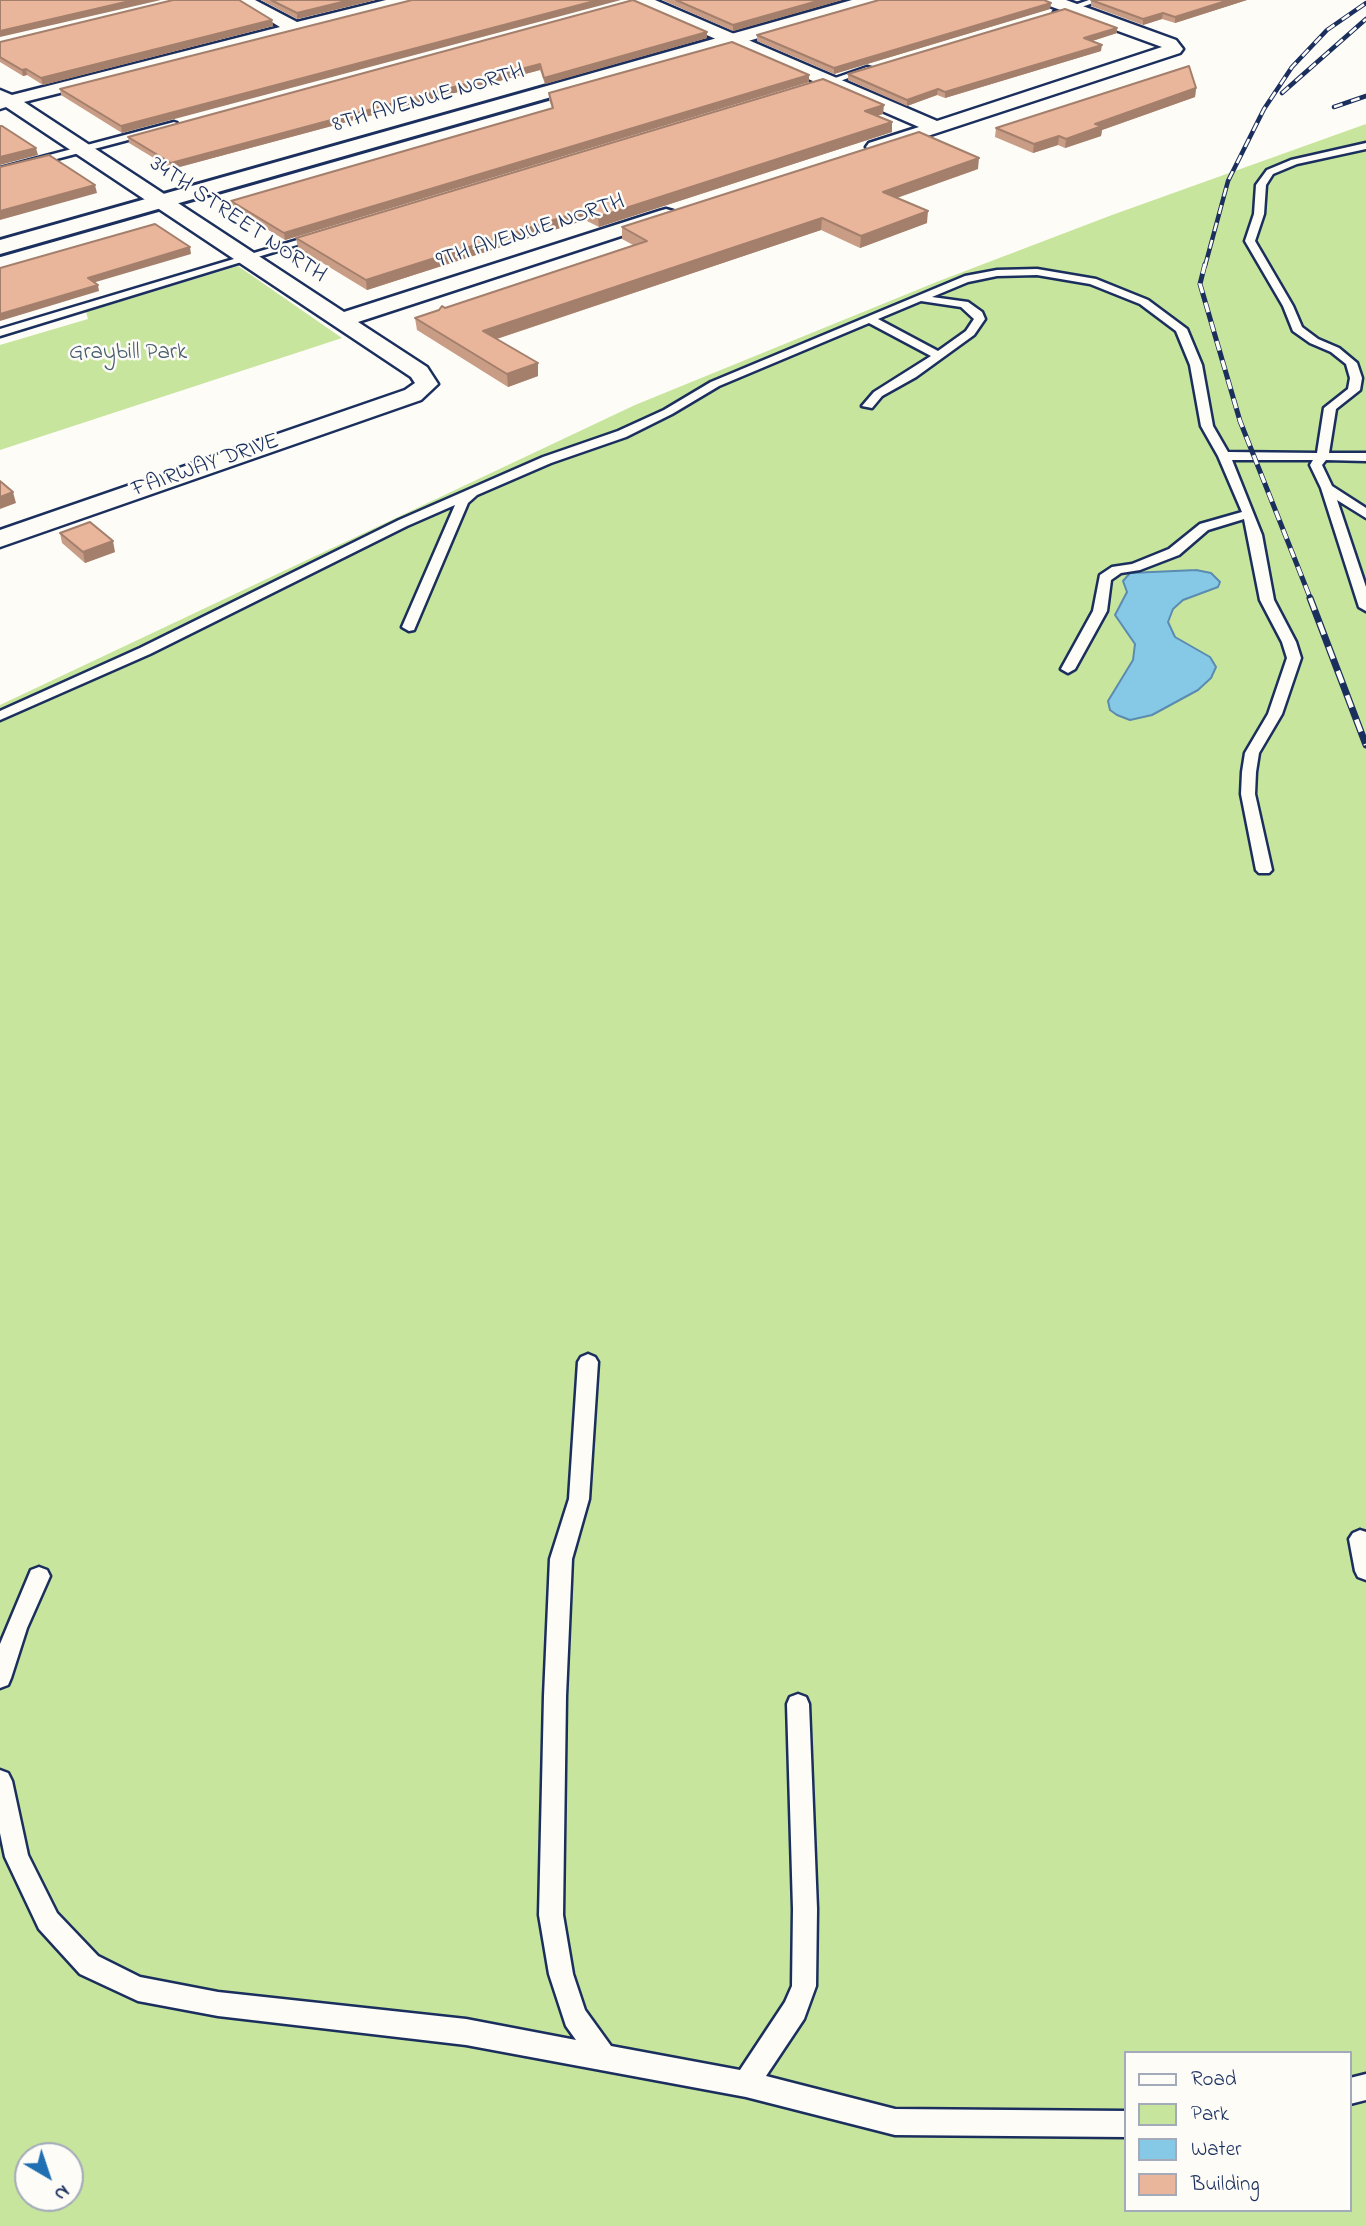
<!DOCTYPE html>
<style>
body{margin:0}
#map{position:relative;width:1366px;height:2226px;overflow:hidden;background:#fdfcf7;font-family:"Indie Flower",sans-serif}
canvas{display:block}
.legend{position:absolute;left:1124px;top:2051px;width:228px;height:161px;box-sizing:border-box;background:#fdfcf7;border:2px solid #a3aaba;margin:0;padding:9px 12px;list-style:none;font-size:21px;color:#1b2f5e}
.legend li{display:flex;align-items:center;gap:14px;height:35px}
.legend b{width:35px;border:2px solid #a3aaba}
.north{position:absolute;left:14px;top:2142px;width:70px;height:70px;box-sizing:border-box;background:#fdfcf7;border:2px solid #a3aaba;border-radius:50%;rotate:141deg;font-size:19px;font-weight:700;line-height:28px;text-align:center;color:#1b2f5e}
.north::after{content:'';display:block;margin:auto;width:24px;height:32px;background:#1f6fb2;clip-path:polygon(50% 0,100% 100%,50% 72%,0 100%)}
</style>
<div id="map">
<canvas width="1366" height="2226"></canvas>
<ul class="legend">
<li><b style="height:9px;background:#fdfcf7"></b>Road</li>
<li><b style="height:19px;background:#c7e59c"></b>Park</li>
<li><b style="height:19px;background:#85c9e6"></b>Water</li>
<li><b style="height:19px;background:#e9b59b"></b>Building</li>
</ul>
<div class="north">N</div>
</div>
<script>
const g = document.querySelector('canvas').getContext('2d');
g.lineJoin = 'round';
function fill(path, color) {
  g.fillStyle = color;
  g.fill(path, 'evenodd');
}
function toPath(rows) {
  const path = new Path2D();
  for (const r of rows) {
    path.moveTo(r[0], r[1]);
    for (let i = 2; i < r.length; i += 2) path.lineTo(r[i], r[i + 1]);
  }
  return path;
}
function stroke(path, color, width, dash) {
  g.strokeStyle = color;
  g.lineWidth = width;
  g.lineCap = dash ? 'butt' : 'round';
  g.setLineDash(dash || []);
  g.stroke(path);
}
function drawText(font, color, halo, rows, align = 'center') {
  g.font = font + ' "Indie Flower",sans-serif';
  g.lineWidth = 5;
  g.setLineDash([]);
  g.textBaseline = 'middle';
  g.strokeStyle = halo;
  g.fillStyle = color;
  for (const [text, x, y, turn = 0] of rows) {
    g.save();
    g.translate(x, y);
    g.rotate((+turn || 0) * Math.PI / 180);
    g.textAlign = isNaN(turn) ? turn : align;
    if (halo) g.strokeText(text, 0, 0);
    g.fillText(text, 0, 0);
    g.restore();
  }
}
fill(toPath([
 [1366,124,1366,2226,0,2226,0,705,635,405,939,281,1112,215],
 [1126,2053,1350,2053,1350,2210,1126,2210],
 [28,2156,70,2156,70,2198,28,2198],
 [238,266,342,338,0,450,0,345,88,319,86,312]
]), '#c7e59c');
const water = toPath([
 [1196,570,1211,573,1220,582,1218,587,1183,600,1173,609,1168,622,1175,637,1210,657,1216,667,1211,678,1198,690,1152,715,1130,720,1117,715,1110,710,1108,701,1133,660,1135,644,1115,615,1127,592,1123,581,1130,573,1196,570]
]);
fill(water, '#85c9e6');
stroke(water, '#5b8bb0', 2);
const lane = toPath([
 [1089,0,1102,0,1058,15,1054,12,1089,0],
 [867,67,874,69,820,88,812,86,867,67],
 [174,122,177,123,177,127,0,174,0,168,174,122],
 [1366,143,1366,149,1297,164,1273,174,1266,185,1264,214,1255,241,1293,306,1302,327,1318,339,1339,348,1357,363,1362,378,1360,390,1336,409,1329,453,1366,453,1366,461,1326,460,1322,465,1332,486,1366,508,1366,518,1337,500,1366,587,1366,611,1359,607,1321,488,1310,465,1313,460,1232,460,1262,535,1274,600,1296,642,1301,658,1282,714,1259,753,1256,772,1255,794,1272,870,1269,873,1259,873,1256,870,1241,794,1242,772,1245,753,1268,714,1287,658,1282,642,1260,600,1244,519,1208,530,1179,555,1140,570,1121,573,1111,580,1107,611,1075,669,1068,673,1061,669,1093,611,1100,575,1112,567,1132,564,1169,549,1200,524,1242,512,1218,456,1201,426,1190,365,1176,331,1140,304,1090,284,1037,275,997,276,968,282,932,297,968,302,982,312,985,319,974,335,916,377,882,396,872,408,862,406,874,392,931,356,869,323,719,386,672,414,626,437,551,463,477,495,468,503,414,630,409,631,402,627,455,505,407,526,150,654,0,720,0,711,140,648,399,520,543,457,618,431,664,410,711,382,965,276,997,270,1037,269,1096,279,1148,300,1187,329,1202,365,1213,426,1228,452,1317,453,1324,408,1348,389,1350,378,1346,364,1331,352,1310,343,1293,331,1283,306,1245,241,1254,214,1256,185,1267,170,1291,160,1366,143],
 [921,301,961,307,974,319,966,331,938,351,878,319,921,301],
 [314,235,323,237,0,336,0,329,314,235],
 [588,1354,595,1357,598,1362,589,1499,572,1559,566,1696,563,1915,573,1974,585,2010,611,2046,740,2070,785,2002,792,1986,793,1909,787,1704,790,1697,798,1694,806,1697,809,1704,817,1909,816,1986,804,2019,766,2076,895,2109,1126,2111,1126,2137,895,2135,746,2097,466,2045,218,2016,138,2001,80,1974,39,1929,5,1857,0,1833,0,1770,8,1773,12,1781,28,1855,57,1913,98,1956,140,1977,218,1992,466,2019,576,2040,566,2026,549,1974,539,1915,544,1696,550,1559,569,1499,578,1362,581,1357,588,1354],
 [1360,1530,1366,1532,1366,1580,1358,1577,1355,1571,1349,1539,1353,1533,1360,1530],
 [39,1567,47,1570,50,1576,27,1628,11,1678,8,1685,0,1688,0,1644,31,1570,39,1567],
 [1366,2074,1366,2100,1350,2104,1350,2078,1366,2074]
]);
const street = toPath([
 [235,0,255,0,297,22,386,0,414,0,412,4,24,102,344,312,659,211,666,209,673,211,676,215,673,219,358,322,427,367,438,384,421,400,0,547,0,530,405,390,415,383,411,377,6,107,0,109,0,90,12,95,280,27,235,0],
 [633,0,655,0,937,121,1162,47,1044,4,1042,0,1066,0,1176,40,1183,49,1180,53,876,153,869,151,866,147,869,143,919,127,635,4,633,0]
]);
const secondary = toPath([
 [852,0,881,0,878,4,0,254,0,240,852,0]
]);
stroke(lane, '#1b2f5e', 5);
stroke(street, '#1b2f5e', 5);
stroke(secondary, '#1b2f5e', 6);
fill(lane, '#fdfcf7');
fill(street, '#fdfcf7');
fill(secondary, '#fdfcf7');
const railFar2 = toPath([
 [1282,93,1366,19],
 [1334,107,1366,96],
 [1205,266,1228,181,1264,109,1292,67,1327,30,1366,3]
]);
const railFar1 = toPath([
 [1205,264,1200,284,1240,421,1311,600]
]);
const rail = toPath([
 [1310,598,1366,745]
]);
stroke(railFar2, '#1b2f5e', 4.5);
stroke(railFar1, '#1b2f5e', 5);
stroke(rail, '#1b2f5e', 7);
stroke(railFar2, '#fdfcf7', 2.5, [9]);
stroke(railFar1, '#fdfcf7', 3.5, [10]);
stroke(rail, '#fdfcf7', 4.5, [13]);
fill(toPath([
 [261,0,375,0,297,19],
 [412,0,122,133,61,95,60,89],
 [633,0,707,38,545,84,540,70,172,169,129,143,128,137],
 [662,0,842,0,733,31],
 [1091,0,1247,0,1175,23,1162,19,1143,25,1091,6],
 [1051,3,1050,9,834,74,757,41,757,35],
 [272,20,273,26,43,85,27,75,23,76,0,62,0,42],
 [1117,28,1117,33,1092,41,1101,51,945,98,937,95,907,106,848,80,848,74],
 [809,82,285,240,232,208,231,201,552,108,549,100,549,93],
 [1196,88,1195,97,1102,130,1101,136,1065,148,1058,145,1033,153,995,137,996,128],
 [883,114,877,116,892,122,892,132,599,227,585,220,367,290,298,248,296,238],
 [978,169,897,198,927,223,860,248,821,230,497,339,538,363,538,376,508,387,417,330,415,318,633,245,622,239,622,227],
 [60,533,115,552,85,563,62,543]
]), '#c89c85');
fill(toPath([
 [134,0,161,0,0,37,0,31],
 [350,0,375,0,297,19,297,13],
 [598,0,621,0,122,133,121,126],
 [821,0,842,0,733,31,733,25],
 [1229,0,1247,0,1175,23,1175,17],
 [1051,3,1050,9,834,74,834,68],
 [1163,13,1162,19,1143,25,1143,19],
 [272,20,273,26,43,85,41,78],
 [1117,28,1117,33,1083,44,1084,38],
 [707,32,707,38,545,84,544,78],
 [1102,45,1101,51,945,98,945,92],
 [540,64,540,70,172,169,171,163],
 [26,69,27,75,23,76,22,70],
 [809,75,809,82,285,240,284,233],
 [1196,88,1195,97,1102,130,1101,136,1065,148,1066,139,1095,124],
 [938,89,937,95,907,106,907,100],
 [884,105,883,114,865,120,865,111],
 [892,122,892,132,599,227,598,217],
 [1059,136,1058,145,1033,153,1034,144],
 [36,148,38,155,0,165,0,157],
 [979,158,978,169,882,203,883,192],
 [95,185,97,193,0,220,0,211],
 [585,210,585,220,367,290,366,280],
 [928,211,927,223,860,248,861,236],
 [822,218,821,230,484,343,483,331],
 [190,247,191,254,89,284,88,278],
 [98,285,99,291,0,321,0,314],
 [538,363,538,376,508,387,507,374],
 [13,492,16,503,0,509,0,497],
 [113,541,115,552,85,563,83,552]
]), '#a37f6c');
const building = toPath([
 [0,0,134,0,0,31,0,0],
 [173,0,239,0,272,20,41,78,26,69,22,70,0,57,0,42,173,0],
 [271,0,350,0,297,13,271,0],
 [412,0,598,0,121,126,60,89,412,0],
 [633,0,707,32,544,78,540,64,171,163,128,137,633,0],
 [676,0,821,0,733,25,676,0],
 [879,0,1044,0,1051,3,834,68,757,35,879,0],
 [1091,0,1229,0,1175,17,1163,13,1143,19,1091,0],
 [1065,9,1117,28,1084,38,1102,45,945,92,938,89,907,100,848,74,1065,9],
 [732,42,809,75,284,233,231,201,553,108,549,93,732,42],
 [1189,66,1196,88,1095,124,1102,126,1066,139,1059,136,1034,144,996,128,1189,66],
 [823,79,884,105,865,111,892,122,598,217,585,210,366,280,296,238,823,79],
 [0,126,2,126,36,148,0,157,0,126],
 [919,132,979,158,883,192,928,211,861,236,822,218,483,331,538,363,507,374,415,318,439,310,442,306,445,308,647,241,622,227,919,132],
 [49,155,95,185,0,211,0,167,49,155],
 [155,224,190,247,88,278,98,285,0,314,0,268,155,224],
 [0,481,13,492,0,497,0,481],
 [90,522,113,541,83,552,60,533,90,522]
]);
fill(building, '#e9b59b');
stroke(building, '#a37f6c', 2);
drawText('23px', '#1b2f5e', '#fdfcf7', [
 ["8TH AVENUE NORTH",429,100,-16],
 ["34TH STREET NORTH",237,221,34],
 ["9TH AVENUE NORTH",531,233,-18],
 ["FAIRWAY DRIVE",206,467,-19]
]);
drawText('23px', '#465c6e', '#fdfcf7', [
 ["Graybill Park",128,354]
]);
</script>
